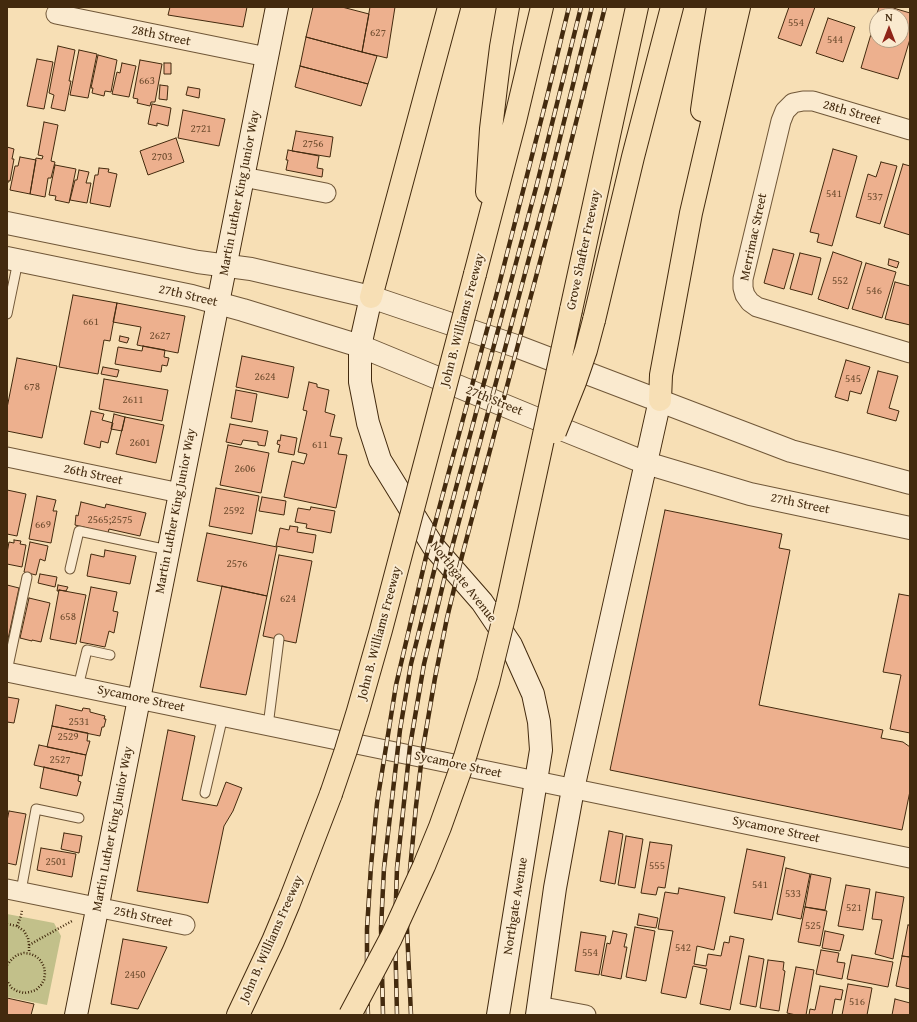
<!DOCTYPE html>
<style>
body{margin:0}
#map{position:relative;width:917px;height:1022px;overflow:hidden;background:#f7dfb5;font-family:"Gentium Book Plus",serif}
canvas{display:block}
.frame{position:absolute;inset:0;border:8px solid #432a0e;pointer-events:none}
.north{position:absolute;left:869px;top:8px;width:40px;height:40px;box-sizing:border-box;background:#faeacf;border:1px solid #b19d82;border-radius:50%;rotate:0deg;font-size:11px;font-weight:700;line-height:16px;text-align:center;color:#432a0e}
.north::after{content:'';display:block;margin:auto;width:14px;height:18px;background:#8f2418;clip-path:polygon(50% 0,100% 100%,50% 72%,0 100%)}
</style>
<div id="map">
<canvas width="917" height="1022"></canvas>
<div class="frame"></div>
<div class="north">N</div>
</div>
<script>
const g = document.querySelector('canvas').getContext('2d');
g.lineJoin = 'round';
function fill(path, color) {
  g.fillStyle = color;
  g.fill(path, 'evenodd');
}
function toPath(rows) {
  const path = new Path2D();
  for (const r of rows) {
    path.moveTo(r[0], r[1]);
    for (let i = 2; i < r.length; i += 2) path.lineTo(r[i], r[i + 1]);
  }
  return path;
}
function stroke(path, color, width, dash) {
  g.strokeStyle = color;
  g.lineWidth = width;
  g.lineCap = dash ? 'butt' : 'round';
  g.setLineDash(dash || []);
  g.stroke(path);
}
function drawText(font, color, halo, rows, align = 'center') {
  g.font = font + ' "Gentium Book Plus",serif';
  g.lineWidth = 4;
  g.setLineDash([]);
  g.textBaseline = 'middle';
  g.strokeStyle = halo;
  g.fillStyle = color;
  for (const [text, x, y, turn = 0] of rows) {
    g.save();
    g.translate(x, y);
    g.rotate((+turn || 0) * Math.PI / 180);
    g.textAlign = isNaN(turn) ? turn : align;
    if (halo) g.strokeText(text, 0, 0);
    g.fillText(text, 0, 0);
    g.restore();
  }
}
fill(toPath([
 [7,914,54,923,61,936,47,1005,7,997]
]), '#c2c08a');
const building = toPath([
 [170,7,247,7,243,27,168,15,170,7],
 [313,7,342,7,369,14,362,52,306,37,313,7],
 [370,7,395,7,387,58,362,52,370,7],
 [789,7,815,7,801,46,778,38,789,7],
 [879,7,890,7,910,13,910,39,898,79,861,68,879,7],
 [877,16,901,16,901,40,877,40,877,16],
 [828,18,855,27,843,62,816,53,828,18],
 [306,37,377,56,368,84,300,66,306,37],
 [58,46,75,50,69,81,71,81,65,111,51,108,54,95,49,93,58,46],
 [79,50,97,54,88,98,70,95,79,50],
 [98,55,117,60,111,92,105,91,104,96,92,93,93,88,91,88,98,55],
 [37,59,53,62,44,109,27,106,37,59],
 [140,60,162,64,155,102,151,102,150,106,137,103,138,99,133,98,140,60],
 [122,63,136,66,129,97,112,94,117,72,120,73,122,63],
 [164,63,171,63,171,74,164,74,164,63],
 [300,66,368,84,361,106,295,87,300,66],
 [160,85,168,86,167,100,159,99,160,85],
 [188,87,200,89,199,98,186,95,188,87],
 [152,104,171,108,168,126,157,123,157,126,148,124,152,104],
 [183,110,225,119,219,146,178,138,183,110],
 [44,122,58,125,51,161,55,162,51,178,48,178,45,197,30,194,36,158,42,159,43,156,38,155,44,122],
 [296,131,333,137,330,157,292,151,296,131],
 [176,138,184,162,148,175,140,151,176,138],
 [7,147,14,149,12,159,14,159,10,181,8,181,8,183,7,183,7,147],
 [833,149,857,156,832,246,817,242,819,234,810,232,833,149],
 [288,150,319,156,317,168,323,169,322,177,286,170,288,160,286,160,288,150],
 [20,157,36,160,30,194,10,190,15,166,18,166,20,157],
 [881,162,897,166,880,224,856,217,868,174,876,177,881,162],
 [903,164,910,166,910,235,884,227,903,164],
 [55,165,76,169,69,203,55,200,56,196,49,195,55,165],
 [99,168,109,169,108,172,117,174,110,207,90,203,95,175,98,175,99,168],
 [79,170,89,172,86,183,91,183,87,203,70,200,75,180,77,180,79,170],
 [773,249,794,254,784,289,764,283,773,249],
 [833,252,862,262,848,309,818,299,833,252],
 [800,253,821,258,812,295,790,289,800,253],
 [889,259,899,262,897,268,888,265,889,259],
 [866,263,896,272,882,318,852,309,866,263],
 [895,282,910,286,910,325,885,319,895,282],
 [73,295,117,303,110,341,104,340,98,374,59,367,73,295],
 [117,303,185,316,178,353,137,345,141,327,113,322,117,303],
 [120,336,129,338,127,343,119,341,120,336],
 [143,346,165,350,164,357,169,358,167,366,162,365,161,372,115,364,118,347,142,351,143,346],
 [242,356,294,367,288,398,236,387,242,356],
 [17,358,57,366,42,438,7,431,7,408,17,358],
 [846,360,870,367,861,394,850,391,848,401,835,397,846,360],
 [103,367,119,370,117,377,101,374,103,367],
 [878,371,898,376,889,408,899,411,896,421,867,413,878,371],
 [104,379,168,390,162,421,99,409,104,379],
 [309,382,317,384,317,387,329,390,325,412,335,415,330,436,342,438,338,454,347,455,336,508,284,497,292,461,304,464,307,454,298,452,307,411,303,410,309,382],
 [236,390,257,394,252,422,231,418,236,390],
 [91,411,104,414,102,420,113,423,108,443,101,441,100,448,84,444,91,411],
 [114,414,125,417,122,431,111,429,114,414],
 [125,417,164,425,156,463,116,454,125,417],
 [230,424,268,431,265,446,258,445,258,442,243,440,241,445,226,442,230,424],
 [281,435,297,438,294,455,278,452,280,445,277,444,278,440,280,441,281,435],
 [228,445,269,453,261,493,220,485,228,445],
 [216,488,259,496,252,534,209,526,216,488],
 [7,490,26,494,17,536,7,534,7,490],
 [37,496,56,500,53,511,57,511,51,543,29,539,37,496],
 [262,497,286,501,284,515,259,511,262,497],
 [81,502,105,508,106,504,146,513,140,536,109,529,108,533,75,525,76,515,78,516,81,502],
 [311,507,335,511,331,533,306,528,307,524,295,522,298,508,310,510,311,507],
 [665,510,782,534,779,548,790,550,759,705,883,730,881,738,903,742,910,747,910,791,902,830,610,770,665,510],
 [290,526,298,527,297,532,316,535,313,553,276,546,280,528,289,530,290,526],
 [207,533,277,547,267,596,197,581,207,533],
 [14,540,21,541,20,544,26,545,22,567,7,564,7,553,9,542,14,543,14,540],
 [30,542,48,546,45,561,40,559,36,575,24,572,30,542],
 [105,550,136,556,130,584,87,576,91,554,104,557,105,550],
 [279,555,312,561,296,643,263,636,279,555],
 [40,574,57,577,55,587,38,583,40,574],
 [7,585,19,588,8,639,7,639,7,585],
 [58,585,68,587,66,591,59,590,59,591,57,591,58,585],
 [222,586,267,596,246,695,200,687,222,586],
 [91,587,117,592,113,611,118,612,114,633,109,631,105,647,80,642,91,587],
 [59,590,86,595,76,644,50,639,59,590],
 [899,594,910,596,910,733,890,729,901,675,883,672,899,594],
 [29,598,50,603,41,642,32,640,32,641,20,638,29,598],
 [7,697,19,699,14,723,7,722,7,697],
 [56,705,82,711,83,708,90,709,90,712,105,716,104,719,106,719,104,727,102,727,100,736,52,726,56,705],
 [52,726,88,733,87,741,90,741,86,755,47,747,52,726],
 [168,730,195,736,182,800,217,806,226,782,242,788,233,811,224,826,208,903,137,891,168,730],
 [39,745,86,755,82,776,34,765,39,745],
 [44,767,79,775,78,781,81,782,77,796,40,788,44,767],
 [9,811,26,814,16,865,7,863,7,821,9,811],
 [609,831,623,834,615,884,600,881,609,831],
 [64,833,82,836,79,853,61,849,64,833],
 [626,836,643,839,635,888,618,885,626,836],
 [650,842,672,845,665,888,658,887,656,895,641,893,650,842],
 [41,848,76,854,72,877,37,870,41,848],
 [747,849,785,857,772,920,734,913,747,849],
 [786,868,810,874,801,919,777,914,786,868],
 [811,874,831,878,825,910,805,907,811,874],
 [846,885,870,889,863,930,838,926,846,885],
 [679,888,725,897,714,950,697,946,694,964,706,966,708,954,721,956,724,942,729,943,730,936,744,939,730,1010,700,1004,707,969,693,966,686,998,661,993,673,931,658,929,665,892,678,894,679,888],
 [876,892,904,897,893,959,875,954,882,920,872,919,876,892],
 [805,907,827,911,820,946,798,942,805,907],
 [639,914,658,918,656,928,637,925,639,914],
 [908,925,910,925,910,957,902,956,908,925],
 [635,927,655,931,646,981,626,977,635,927],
 [613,931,627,934,624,947,627,947,621,979,601,975,607,943,610,944,613,931],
 [825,931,844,935,840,951,822,948,825,931],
 [581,932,606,936,599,975,575,971,581,932],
 [123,939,167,947,138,1009,111,1004,123,939],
 [821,950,839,953,837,962,845,963,842,979,816,974,821,950],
 [852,955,893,962,888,987,847,979,852,955],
 [749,956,764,959,756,1007,740,1004,749,956],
 [902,956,910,957,910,989,896,986,902,956],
 [768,960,784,962,783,970,785,971,779,1011,760,1008,768,960],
 [796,967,814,970,806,1015,796,1015,787,1013,796,967],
 [848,984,872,988,867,1015,842,1015,848,984],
 [820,986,843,990,841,1000,835,999,832,1015,809,1015,810,1009,815,1010,820,986],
 [7,998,34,1004,31,1015,7,1015,7,998],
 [895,999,910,1003,910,1015,892,1015,895,999]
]);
fill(building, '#edb08e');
stroke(building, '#432a0e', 1);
const service = toPath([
 [7,314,18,261],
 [70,569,79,531,168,550],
 [7,671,27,577],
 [78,687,87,650,110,655],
 [268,726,279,639],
 [205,793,223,716],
 [21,891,36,809,79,818]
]);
const minor = toPath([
 [56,14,267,57],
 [910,130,813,101,803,101,793,103,785,111,781,121,743,279,743,288,745,295,750,302,757,307,910,353],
 [243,177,326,193],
 [7,457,180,493],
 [7,672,910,858],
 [7,889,185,925],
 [538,1006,586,1015]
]);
const tertiary = toPath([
 [7,223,198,262,251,269,371,297,516,346,791,451,910,483],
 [7,258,192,296,243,310,360,346,564,430,646,463,750,494,910,528]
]);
const secondary = toPath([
 [371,297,360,346,360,382,368,423,380,460,433,546,482,602,511,645,533,694,539,722,541,750,498,1015],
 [76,1015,277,7],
 [537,1015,555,888,573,789,660,400]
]);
const motorway = toPath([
 [702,110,711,48,718,7],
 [487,192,491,129,496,87,501,47,508,7],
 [475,274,515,121,542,7],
 [371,297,449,7],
 [571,310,637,7],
 [594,320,633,157,672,7],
 [660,400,661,375,691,213,739,7],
 [238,1015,273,941,289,903,331,794]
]);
stroke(service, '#705738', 11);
stroke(minor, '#705738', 21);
stroke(tertiary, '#705738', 24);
stroke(secondary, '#432a0e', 24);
stroke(motorway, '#432a0e', 24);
stroke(toPath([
 [7,924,17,926,24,931,28,938,29,945,29,953],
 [17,926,21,916,22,910],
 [29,945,72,921],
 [7,965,12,959,17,955,24,953,31,954,37,957,41,961,44,967,45,973,44,980,41,985,36,990,30,992,24,993,17,991,12,988,7,981]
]), '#432a0e', 2.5, [1, 2]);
stroke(service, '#faeacf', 9);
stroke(minor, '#faeacf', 19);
stroke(tertiary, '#faeacf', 22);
stroke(secondary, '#faeacf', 22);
stroke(motorway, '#f7dfb5', 22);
const rail = toPath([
 [368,1015,367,992,367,929,371,866,377,803,396,685,426,557,499,285,547,97,569,7],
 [383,1015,381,928,384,868,400,730,411,664,437,559,537,184,581,7],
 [397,1015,395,930,397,868,410,746,424,664,450,555,548,187,592,7],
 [411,1015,407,929,410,870,416,806,423,748,435,678,447,618,462,556,559,190,605,7]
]);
stroke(rail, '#432a0e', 4.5);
stroke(rail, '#faeacf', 3, [9]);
const motorwayBridge = toPath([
 [555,432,575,382,586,350,594,320],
 [331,794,346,750,358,711,381,630,475,274],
 [350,1015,391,938,424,866,440,827,465,757,488,682,507,605,571,310]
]);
stroke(motorwayBridge, '#432a0e', 24, []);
stroke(motorwayBridge, '#f7dfb5', 22);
drawText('11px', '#6e4c2e', null, [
 ["554",796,23],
 ["627",378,33],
 ["544",835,40],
 ["663",147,81],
 ["2721",201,129],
 ["2756",313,144],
 ["2703",162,157],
 ["541",834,194],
 ["537",875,197],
 ["552",840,281],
 ["546",874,291],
 ["661",91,322],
 ["2627",160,336],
 ["2624",265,377],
 ["545",853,379],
 ["678",32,387],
 ["2611",133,400],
 ["2601",140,443],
 ["611",320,445],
 ["2606",245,469],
 ["2592",234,511],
 ["2565;2575",110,520],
 ["669",43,525],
 ["2576",237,564],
 ["624",288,599],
 ["658",68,617],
 ["2531",79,722],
 ["2529",68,737],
 ["2527",60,760],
 ["2501",56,862],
 ["555",657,866],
 ["541",760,885],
 ["533",793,894],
 ["521",854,908],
 ["525",813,926],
 ["542",683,948],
 ["554",590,953],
 ["2450",135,975],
 ["516",857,1002]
]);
drawText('13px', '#432a0e', '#faeacf', [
 ["28th Street",161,36,12],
 ["28th Street",852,113,16],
 ["Martin Luther King Junior Way",240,193,-79],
 ["Merrimac Street",754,237,-78],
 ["Grove Shafter Freeway",584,250,-78],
 ["27th Street",188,296,13],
 ["John B. Williams Freeway",463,320,-75],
 ["27th Street",494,401,22],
 ["26th Street",93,475,12],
 ["27th Street",800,504,12],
 ["Martin Luther King Junior Way",176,511,-79],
 ["Northgate Avenue",463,582,52],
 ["John B. Williams Freeway",380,633,-75],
 ["Sycamore Street",141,699,12],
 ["Sycamore Street",458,765,12],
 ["Martin Luther King Junior Way",113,829,-79],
 ["Sycamore Street",776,830,12],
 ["Northgate Avenue",516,906,-81],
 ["25th Street",143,917,12],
 ["John B. Williams Freeway",272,939,-66]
]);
</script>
